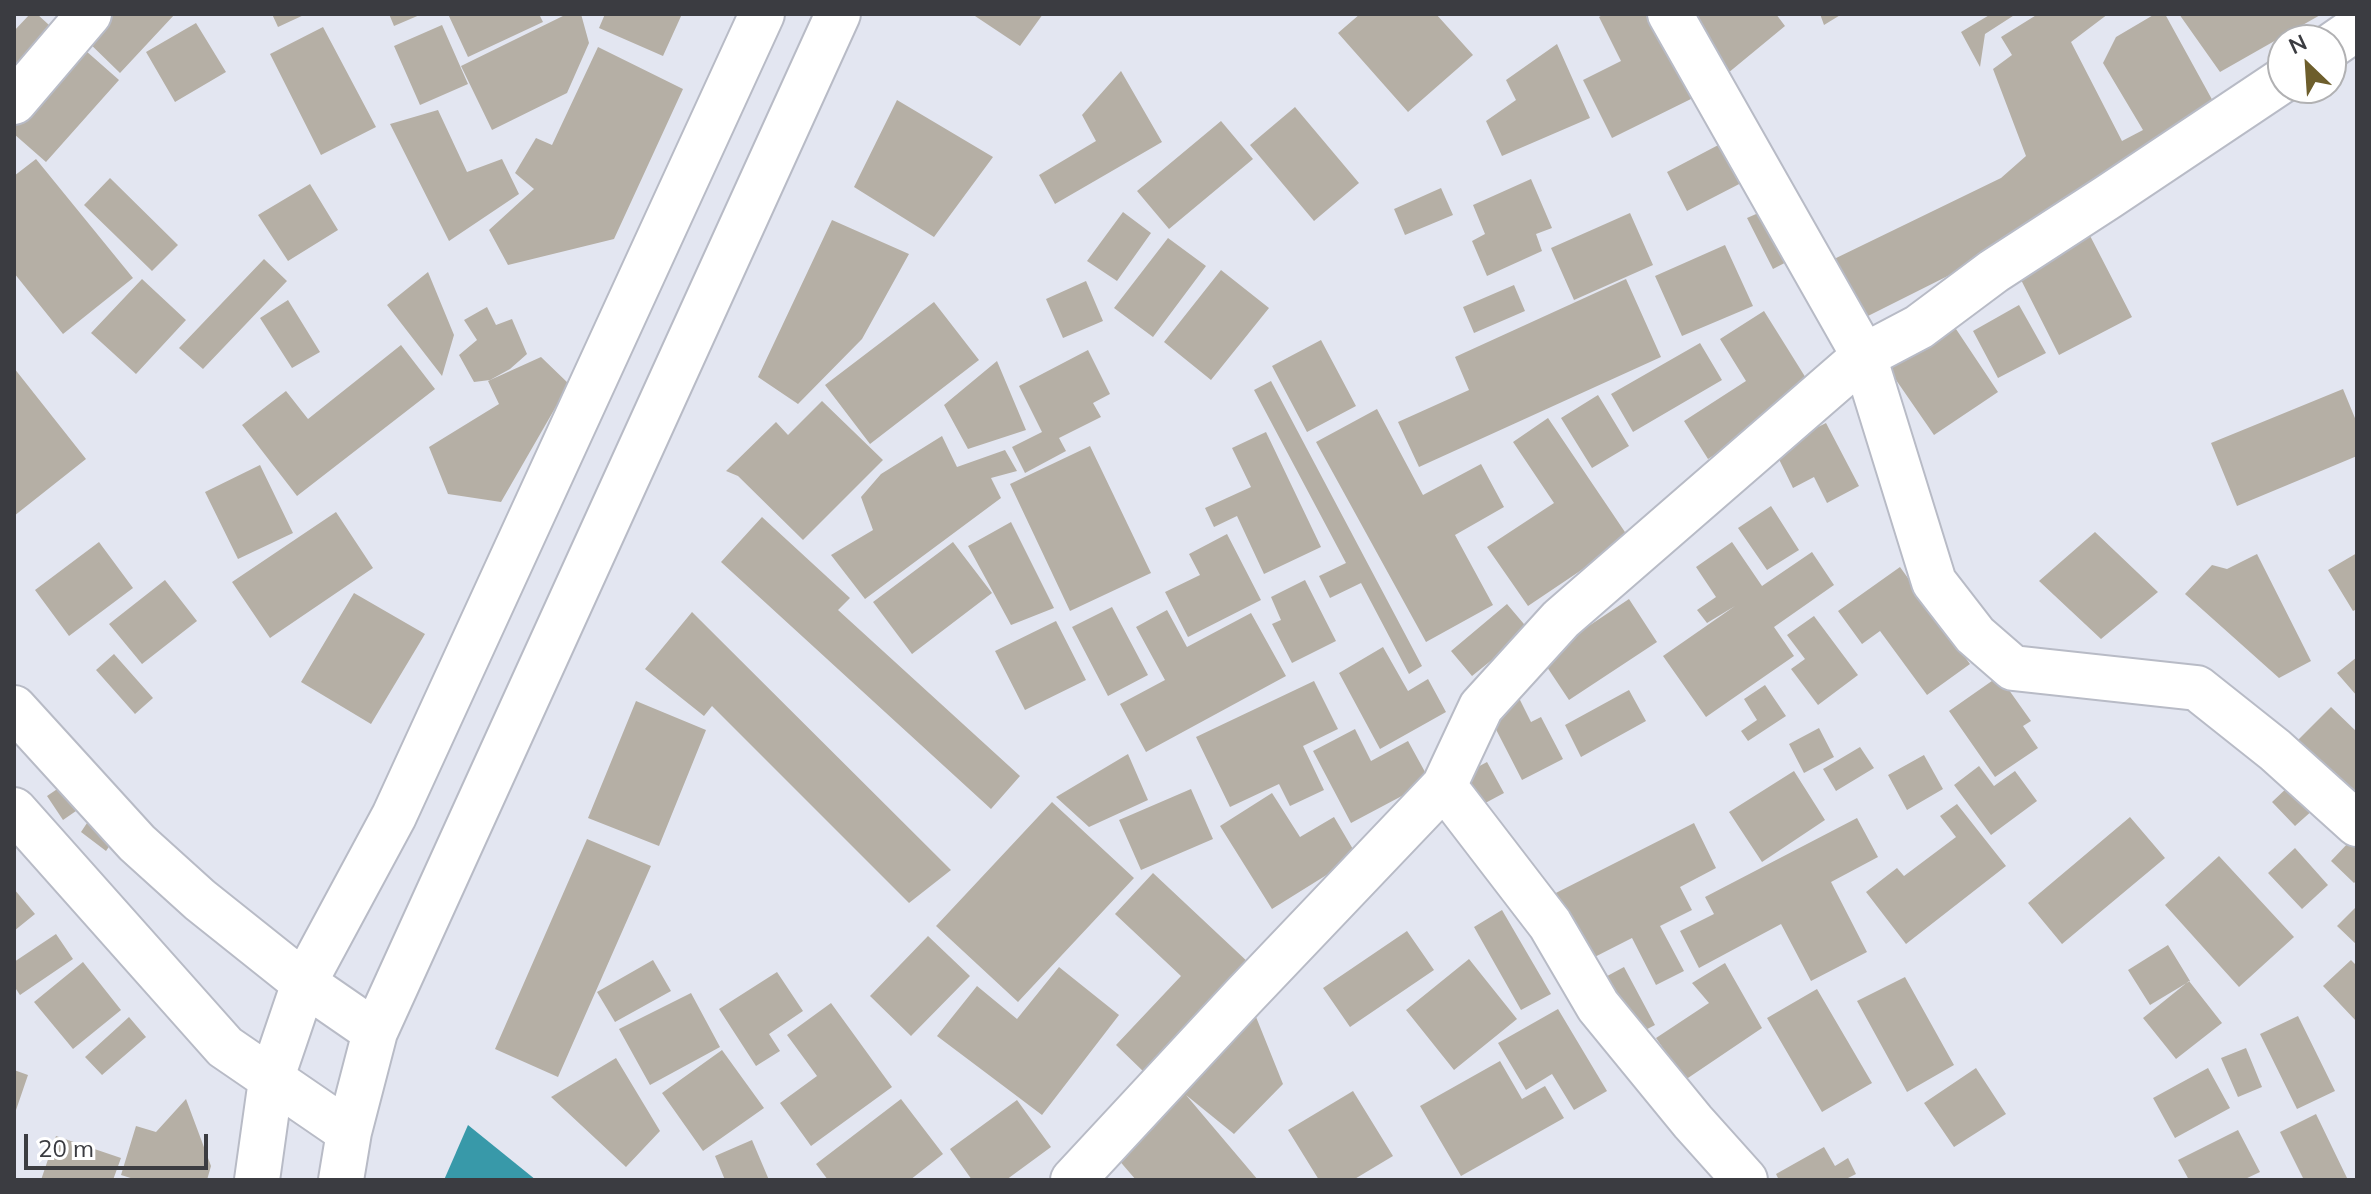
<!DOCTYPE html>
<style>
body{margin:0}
#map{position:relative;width:2371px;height:1194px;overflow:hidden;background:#e3e6f1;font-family:Mulish,sans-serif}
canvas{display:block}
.frame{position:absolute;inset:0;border:16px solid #3b3c41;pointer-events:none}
.north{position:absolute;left:2267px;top:24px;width:80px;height:80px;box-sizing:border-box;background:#fff;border:2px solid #b1b1b3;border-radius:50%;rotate:335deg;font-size:22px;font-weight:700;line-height:32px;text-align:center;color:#3b3c41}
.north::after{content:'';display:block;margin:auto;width:28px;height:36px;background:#6d5e2c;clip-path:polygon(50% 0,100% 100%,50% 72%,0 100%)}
.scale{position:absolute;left:24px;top:1134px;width:184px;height:36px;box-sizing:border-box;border:4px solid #3b3c41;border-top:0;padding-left:10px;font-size:24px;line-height:28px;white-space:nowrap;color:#3b3c41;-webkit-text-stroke:6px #fff;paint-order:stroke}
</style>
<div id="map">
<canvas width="2371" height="1194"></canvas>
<div class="frame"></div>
<div class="north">N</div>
<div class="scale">20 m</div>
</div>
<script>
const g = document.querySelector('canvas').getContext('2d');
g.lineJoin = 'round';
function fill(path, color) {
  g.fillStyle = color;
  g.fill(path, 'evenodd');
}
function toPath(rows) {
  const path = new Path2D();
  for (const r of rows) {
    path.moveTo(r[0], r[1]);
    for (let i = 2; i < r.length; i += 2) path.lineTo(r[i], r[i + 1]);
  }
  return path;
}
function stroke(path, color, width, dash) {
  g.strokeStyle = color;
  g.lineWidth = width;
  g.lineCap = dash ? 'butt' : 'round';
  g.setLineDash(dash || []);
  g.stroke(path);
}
fill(toPath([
 [468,1125,536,1180,444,1180]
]), '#3899a9');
fill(toPath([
 [30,14,37,14,60,35,14,84,14,31],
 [101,14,175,14,120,73,81,35],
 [272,14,306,14,278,27],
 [389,14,422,14,394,26],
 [448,14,539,14,543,22,468,57],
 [567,14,581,14,589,43,567,93,492,130,461,66],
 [605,14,682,14,663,56,599,28],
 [972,14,1043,14,1020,46],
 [1360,14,1436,14,1473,55,1408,112,1338,33],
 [1604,14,1654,14,1695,97,1612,138,1583,80,1621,61,1599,17],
 [1688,14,1776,14,1785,26,1722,78],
 [1820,14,1842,14,1824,25],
 [1991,14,2016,14,1985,34,1980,67,1961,32],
 [2038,14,2108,14,2071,42,2122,141,2143,130,2103,63,2116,37,2155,14,2165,14,2231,134,1860,320,1832,260,2001,178,2026,156,1993,69,2012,55,2001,37],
 [2179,14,2322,14,2220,72],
 [196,23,226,72,175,102,146,52],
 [442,25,468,84,420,105,394,46],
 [323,27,376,127,321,155,270,54],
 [77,43,119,80,46,162,14,134,14,112],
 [1557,44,1590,118,1502,156,1486,121,1516,100,1506,80],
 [598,47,683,89,614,239,508,265,489,230,534,189,515,173,536,138,552,145],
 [1121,71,1162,142,1055,204,1039,175,1096,141,1082,115],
 [897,100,993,157,934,237,854,187],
 [1295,107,1359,183,1314,221,1250,145],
 [438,110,467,172,502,159,519,194,449,241,390,124],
 [1221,121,1253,159,1169,229,1137,191],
 [1724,142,1745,181,1687,211,1667,172],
 [36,159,133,278,63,334,14,273,14,176],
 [110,178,178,245,152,271,84,205],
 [1531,179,1552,228,1536,234,1542,251,1487,276,1472,241,1485,234,1473,205],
 [310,184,338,230,288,261,258,215],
 [1441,188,1453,215,1405,235,1394,209],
 [1772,207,1800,255,1773,269,1747,218],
 [1123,212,1151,233,1117,281,1087,261],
 [1630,213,1653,265,1574,300,1551,248],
 [832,220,909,254,862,339,798,404,758,377],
 [2086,228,2132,317,2059,355,2013,264],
 [1168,238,1206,266,1153,337,1114,308],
 [1725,245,1753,306,1682,336,1655,276],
 [264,259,287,281,203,369,179,348],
 [1221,270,1269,308,1211,380,1164,342],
 [428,272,454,335,442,376,387,305],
 [142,279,186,320,136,374,91,333],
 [1626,279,1661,357,1419,467,1398,422,1469,390,1455,357],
 [1086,281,1103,321,1063,338,1046,299],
 [1514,285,1525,311,1474,333,1463,307],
 [288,300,320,352,292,368,260,318],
 [934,302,979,360,870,444,825,385],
 [2019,305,2046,353,1998,378,1973,331],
 [487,307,496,325,512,319,527,354,510,369,490,380,474,382,459,355,477,340,464,320],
 [1764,311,1814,391,1708,459,1684,421,1746,381,1720,339],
 [1950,320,1998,392,1934,435,1885,364],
 [1321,340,1356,406,1307,432,1272,366],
 [1700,343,1722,380,1633,432,1611,394],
 [401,345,435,389,297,496,242,425,286,391,308,419],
 [1088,350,1110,394,1093,403,1101,417,1059,438,1066,451,1025,473,1012,447,1042,432,1019,386],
 [541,357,569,384,501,502,448,494,429,447,499,404,488,381],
 [997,361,1026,430,968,449,944,405],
 [14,368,86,459,14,516],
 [1271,381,1422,666,1409,674,1361,583,1330,598,1319,576,1346,563,1254,390],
 [2343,389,2357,423,2357,456,2237,506,2211,443],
 [1598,395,1629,446,1592,468,1561,418],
 [822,401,883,460,803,540,738,476,726,471,776,422,788,435],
 [1377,409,1423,495,1481,464,1504,507,1455,535,1493,605,1426,642,1316,442],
 [1548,418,1629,538,1528,606,1487,547,1554,503,1513,442],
 [1826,423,1859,486,1827,503,1814,477,1793,488,1774,449],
 [1266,432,1321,547,1264,574,1237,516,1214,527,1205,508,1251,487,1232,448],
 [942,436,957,467,1005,450,1017,471,991,478,1001,498,865,599,831,555,873,530,861,497,881,474],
 [1090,446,1151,573,1070,611,1010,484],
 [260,465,293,533,238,559,205,492],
 [1771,506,1799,550,1767,570,1738,528],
 [336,512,373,568,270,638,232,582],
 [762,517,850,598,838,610,1020,776,991,809,721,562],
 [1011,522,1054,608,1011,625,968,546],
 [2095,532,2158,592,2101,639,2039,581],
 [1227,534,1261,600,1188,637,1165,592,1200,575,1189,554],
 [99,542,133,588,69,636,35,590],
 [953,542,992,593,912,654,873,602],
 [1732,542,1762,586,1812,552,1834,585,1774,627,1794,656,1706,717,1663,656,1735,606,1707,623,1697,610,1716,597,1696,567],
 [2357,553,2357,609,2353,611,2328,570],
 [2257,554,2311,661,2279,678,2185,594,2212,565,2227,569],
 [1900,567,1970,664,1927,695,1880,631,1862,644,1838,611],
 [165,580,197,621,142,664,109,624],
 [1305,580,1336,641,1292,663,1272,624,1281,620,1271,597],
 [354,593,425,634,371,724,301,682],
 [1629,599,1657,642,1569,700,1541,658],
 [1507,604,1529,630,1472,676,1451,651],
 [1112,607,1148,675,1108,696,1072,627],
 [1167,610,1187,647,1251,613,1286,676,1146,752,1120,704,1165,680,1136,627],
 [692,612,951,870,909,903,712,706,704,716,645,669],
 [1814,616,1858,675,1818,705,1791,669,1805,659,1787,635],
 [1056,621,1086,680,1025,710,995,651],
 [1383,647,1408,691,1428,679,1446,712,1380,749,1339,673],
 [114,654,153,698,135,714,96,670],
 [2357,657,2357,696,2337,673],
 [1999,676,2031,721,2023,726,2038,748,1995,777,1949,711],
 [1314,681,1338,729,1303,746,1324,790,1290,806,1279,784,1230,807,1196,737],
 [1765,685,1786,716,1748,741,1741,731,1757,720,1744,699],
 [1629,690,1646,721,1581,757,1565,725],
 [1518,696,1531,722,1541,717,1563,759,1522,780,1487,712],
 [636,701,706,730,659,846,588,818],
 [2331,707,2357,732,2357,797,2295,743],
 [1819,728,1834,757,1804,773,1789,744],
 [1355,729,1371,761,1408,741,1430,781,1351,823,1313,751],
 [1860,747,1874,768,1836,791,1823,769],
 [1128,754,1148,800,1089,827,1056,797],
 [1924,755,1943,789,1907,810,1888,775],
 [1487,762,1504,793,1476,808,1459,777],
 [1979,766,1994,786,2015,771,2037,801,1991,835,1954,785],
 [1794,771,1825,820,1762,862,1729,812],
 [72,779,89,802,63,820,47,796],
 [2290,785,2314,809,2295,826,2272,802],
 [1191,789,1213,839,1141,870,1119,820],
 [1272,793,1300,837,1334,817,1357,856,1272,909,1220,826],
 [1052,802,1134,878,1018,1002,936,926],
 [1957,804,2006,866,1906,944,1866,892,1897,868,1904,876,1956,837,1940,816],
 [95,811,121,829,106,851,81,832],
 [2130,817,2165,858,2062,944,2028,903],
 [1857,818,1878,857,1831,882,1867,952,1811,981,1781,924,1699,968,1680,931,1714,914,1705,897],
 [1694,823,1716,868,1680,887,1692,910,1660,926,1684,971,1656,985,1632,938,1575,967,1542,900],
 [587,839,651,866,558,1077,495,1049],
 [2350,841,2357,849,2357,880,2354,883,2331,861],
 [2295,848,2328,885,2302,909,2268,873],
 [2219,856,2294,937,2239,987,2165,905],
 [1153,873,1250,964,1146,1074,1116,1045,1181,976,1115,914],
 [14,889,35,914,14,931],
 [2357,906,2357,945,2337,926],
 [1502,910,1551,994,1521,1010,1474,927],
 [1407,931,1434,970,1350,1027,1323,988],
 [56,934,73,959,20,995,14,986,14,962],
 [928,936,970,976,911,1036,870,996],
 [2168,945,2190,981,2150,1005,2128,970],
 [1469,959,1517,1019,1454,1070,1406,1010],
 [653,960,671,991,615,1022,597,992],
 [2351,960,2357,966,2357,1022,2323,986],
 [83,962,121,1010,73,1049,34,1002],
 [1725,963,1762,1028,1685,1080,1656,1038,1709,1003,1692,983],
 [1059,967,1119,1015,1042,1115,937,1036,977,986,1017,1019],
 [1624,967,1655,1025,1626,1040,1596,982],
 [777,972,803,1011,769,1034,780,1051,756,1066,719,1009],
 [1905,977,1954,1065,1907,1092,1857,1001],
 [2189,981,2222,1023,2176,1059,2143,1018],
 [1817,989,1872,1083,1822,1112,1767,1018],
 [691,993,720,1047,650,1085,619,1029],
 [831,1003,892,1087,811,1146,780,1103,817,1076,787,1035],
 [1252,1007,1283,1084,1234,1134,1186,1095,1258,1180,1136,1180,1092,1129],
 [1558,1009,1607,1091,1574,1110,1552,1074,1526,1090,1498,1043],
 [2298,1016,2335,1091,2297,1109,2260,1034],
 [129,1017,146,1037,102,1075,85,1057],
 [2246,1048,2262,1087,2238,1097,2221,1058],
 [722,1050,764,1108,703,1151,662,1093],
 [616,1058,660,1131,626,1167,551,1097],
 [1500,1061,1522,1099,1545,1086,1564,1118,1461,1176,1420,1106],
 [1976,1068,2006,1114,1954,1147,1924,1103],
 [2208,1068,2230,1108,2175,1138,2153,1098],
 [14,1070,28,1075,14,1116],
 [1353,1091,1393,1156,1353,1180,1319,1180,1288,1130],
 [186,1099,211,1166,207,1180,137,1180,121,1175,136,1126,156,1132],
 [901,1099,943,1154,910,1180,828,1180,816,1164],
 [1017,1100,1051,1147,1006,1180,972,1180,950,1149],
 [2316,1114,2348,1180,2304,1180,2280,1132],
 [2238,1130,2260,1172,2243,1180,2189,1180,2178,1160],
 [56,1136,121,1158,113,1180,41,1180],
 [752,1140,769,1180,725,1180,715,1156],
 [1824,1147,1835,1166,1848,1158,1856,1174,1844,1180,1779,1180,1776,1174]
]), '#b5afa5');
const minor = toPath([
 [1670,14,1864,356,1934,582,1975,635,2013,668,2197,688,2275,750,2357,824],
 [2331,46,2357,28],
 [14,102,89,14],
 [1444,786,1550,924,1598,1006,1693,1122,1745,1180],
 [1073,1180,1243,997,1444,786,1481,707,1561,619,1864,356,1919,327,1994,271,2108,197,2283,80]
]);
const secondary = toPath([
 [14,708,137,843,200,900,304,983,375,1032],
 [14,810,225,1047,349,1132],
 [257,1180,271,1080,304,983,394,816,762,14],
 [341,1180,349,1132,375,1032,838,14]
]);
stroke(minor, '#b8bbc6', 48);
stroke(secondary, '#b8bbc6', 48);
stroke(minor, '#fff', 44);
stroke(secondary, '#fff', 44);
</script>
